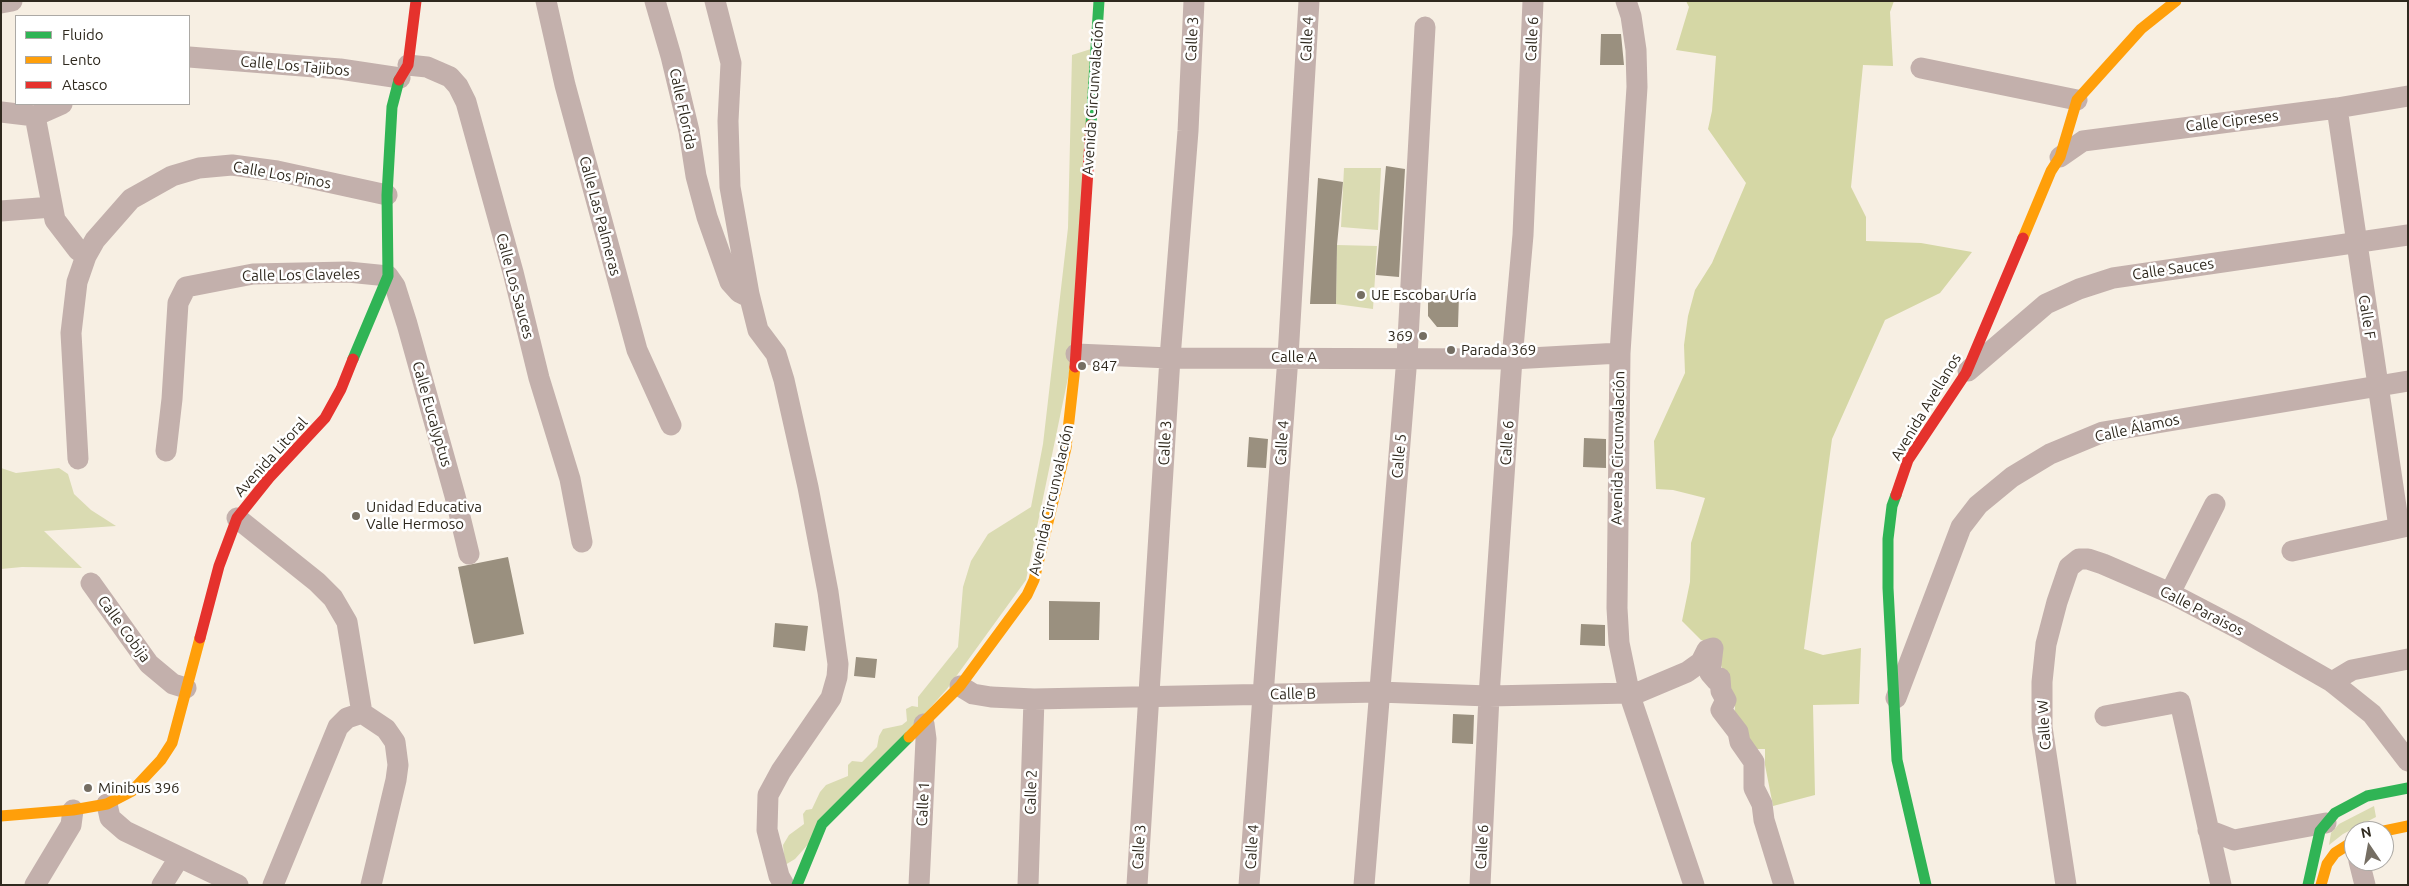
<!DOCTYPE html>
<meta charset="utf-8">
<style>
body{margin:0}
#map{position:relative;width:2409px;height:886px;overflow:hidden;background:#f7efe3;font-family:Ubuntu,sans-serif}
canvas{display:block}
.frame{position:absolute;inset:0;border:2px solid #2f291e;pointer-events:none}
.legend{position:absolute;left:15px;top:15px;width:175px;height:90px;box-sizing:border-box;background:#fff;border:1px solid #aca9a5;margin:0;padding:6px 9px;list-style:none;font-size:15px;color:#2f291e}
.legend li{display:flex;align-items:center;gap:10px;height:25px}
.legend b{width:25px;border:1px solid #aca9a5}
.north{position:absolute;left:2344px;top:821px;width:50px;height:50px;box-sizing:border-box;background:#fff;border:1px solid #aca9a5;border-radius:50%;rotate:348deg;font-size:14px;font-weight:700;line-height:20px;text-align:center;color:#2f291e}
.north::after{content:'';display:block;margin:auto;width:18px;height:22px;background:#756e63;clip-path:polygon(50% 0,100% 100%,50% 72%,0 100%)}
</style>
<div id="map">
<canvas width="2409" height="886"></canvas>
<div class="frame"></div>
<ul class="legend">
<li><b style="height:6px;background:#30b455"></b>Fluido</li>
<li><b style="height:6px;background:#ff9f0a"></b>Lento</li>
<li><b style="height:6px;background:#e5322d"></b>Atasco</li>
</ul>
<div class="north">N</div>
</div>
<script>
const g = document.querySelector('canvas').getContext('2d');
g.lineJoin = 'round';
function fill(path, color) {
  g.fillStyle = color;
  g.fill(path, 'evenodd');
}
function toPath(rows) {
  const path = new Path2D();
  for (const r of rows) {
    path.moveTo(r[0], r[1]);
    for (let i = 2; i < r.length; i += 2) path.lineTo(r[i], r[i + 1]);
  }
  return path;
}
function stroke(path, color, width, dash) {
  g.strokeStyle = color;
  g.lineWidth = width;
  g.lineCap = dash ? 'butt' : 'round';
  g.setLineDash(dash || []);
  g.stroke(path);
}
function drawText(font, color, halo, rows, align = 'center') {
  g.font = font + ' Ubuntu,sans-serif';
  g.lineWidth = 5;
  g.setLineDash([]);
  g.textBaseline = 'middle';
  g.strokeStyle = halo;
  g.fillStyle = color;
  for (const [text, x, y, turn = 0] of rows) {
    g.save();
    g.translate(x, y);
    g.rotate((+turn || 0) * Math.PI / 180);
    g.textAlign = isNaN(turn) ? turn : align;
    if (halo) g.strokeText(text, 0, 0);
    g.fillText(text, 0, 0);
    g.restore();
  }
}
fill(toPath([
 [1091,49,1074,349,1026,580,947,689,795,859,785,865,783,845,789,835,804,824,803,814,806,810,812,809,820,792,826,785,848,776,848,765,852,761,862,762,877,747,879,736,883,729,902,725,907,721,906,709,912,706,918,707,918,697,958,647,963,587,971,561,988,534,1031,507,1043,444,1068,228,1072,55],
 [1344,168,1381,168,1378,230,1341,227],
 [1337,245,1377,246,1373,309,1336,304],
 [1,468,16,473,59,468,68,474,74,494,91,510,116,526,44,531,82,568,22,567,1,569],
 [2374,806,2376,817,2343,834,2329,845,2331,833,2339,824]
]), '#dadbb2');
fill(toPath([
 [1686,1,1894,1,1890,12,1893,66,1863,65,1851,187,1866,217,1866,241,1921,243,1972,252,1940,293,1885,320,1832,439,1804,649,1823,655,1861,648,1859,704,1813,705,1815,795,1773,806,1765,765,1765,749,1755,749,1734,716,1735,707,1714,644,1701,640,1682,621,1690,582,1691,543,1705,498,1673,490,1656,489,1654,441,1685,373,1684,345,1688,316,1695,290,1712,263,1746,183,1708,129,1712,111,1716,56,1676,50,1689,7]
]), '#d5d7a5');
fill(toPath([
 [1601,34,1621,34,1624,65,1600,65],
 [1386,166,1405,169,1399,277,1376,275],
 [1318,178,1343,182,1337,245,1336,304,1310,304],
 [1428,293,1459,294,1458,327,1437,327,1428,316],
 [1249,437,1268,439,1266,468,1247,467],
 [1584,438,1606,439,1606,468,1583,467],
 [508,557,524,634,474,644,458,567],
 [1049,601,1100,602,1099,640,1049,640],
 [775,623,808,626,805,651,773,647],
 [1581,624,1605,625,1605,646,1580,645],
 [856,657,877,659,875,678,854,676],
 [1453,714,1474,715,1473,744,1452,743]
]), '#9a907f');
stroke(toPath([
 [546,1,565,85,637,350,671,425],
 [655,1,671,56,689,131,696,176,707,217,730,282,739,292,745,295,749,294],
 [715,1,731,63,728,121,730,187,749,294,758,330,776,354,784,380,808,487,828,592,838,664,837,677,831,698,781,771,768,795,767,830,779,876,784,885],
 [1626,1,1631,16,1636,50,1637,87,1620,353,1617,608,1619,643,1630,696,1694,885],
 [1,3,12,1],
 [189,57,340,69,400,78],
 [408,65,427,67,450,77,458,86,466,102,513,272,539,378,570,479,582,542],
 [1921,68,2077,100],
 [2337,108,2399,527],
 [1,112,35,116,62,104],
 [35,116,55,220,78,250,86,256],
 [2060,157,2083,141,2337,108,2408,96],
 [1,211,52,207],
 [1076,354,1170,358,1512,359,1620,353],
 [1968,371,2046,304,2079,289,2113,278,2408,235],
 [166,451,172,399,178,303,186,287,253,274,348,272,388,276,395,286,407,324,455,496,469,554],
 [78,459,71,333,77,282,86,256,95,240,131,199,172,176,199,168,232,165,277,171,387,195],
 [237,518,317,582,333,598,347,622,362,713,386,729,395,742,398,765,396,780,371,885],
 [2292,551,2408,526],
 [91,583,149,664,173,684,186,688],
 [2170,593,2215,504],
 [2332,682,2352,670,2408,659],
 [960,686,973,694,991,697,1034,699,1378,692,1489,696,1629,693],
 [1630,696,1687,672,1701,662,1707,650,1713,648,1710,673,1717,681,1720,678,1721,691,1726,700,1721,710,1738,732,1740,742,1754,762,1754,788,1762,804,1764,820,1784,885],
 [1896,698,1961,527,1978,505,2012,477,2050,454,2103,432,2408,381],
 [2105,716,2180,702,2221,885],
 [107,804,110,818,125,831,238,885],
 [2208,830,2234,840,2326,823],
 [2359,861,2365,885],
 [35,885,71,825,73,810],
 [162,885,179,858],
 [273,885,338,727,347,718,362,713],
 [919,885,926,739,924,724],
 [1028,885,1034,699],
 [1137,885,1170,358,1188,131,1194,1],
 [1249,885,1288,357,1309,1],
 [1364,885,1407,357,1425,27],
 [1480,885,1489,696,1512,359,1523,235,1533,1],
 [2066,885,2042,727,2042,682,2046,644,2057,602,2069,567,2079,559,2088,559,2103,564,2170,593,2243,631,2332,682,2372,714,2408,761]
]), '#c3b0ac', 21);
stroke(toPath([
 [1091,125,1099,1],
 [353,359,388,276,387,195,392,107,399,80],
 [1896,495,1892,506,1888,539,1888,588,1897,760,1926,885],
 [797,885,822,824,909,737],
 [2308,885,2320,831,2335,813,2367,796,2408,788]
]), '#30b455', 11);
stroke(toPath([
 [2023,238,2051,171,2060,157,2077,100,2141,29,2176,1],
 [909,737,960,686,1027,595,1034,580,1066,448,1075,367],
 [1,816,73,810,107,804,132,791,161,760,172,743,200,638],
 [2384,831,2408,826],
 [2321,885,2327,864,2335,853,2354,841]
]), '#ff9f0a', 11);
stroke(toPath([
 [399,80,408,65,416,1],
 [1075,367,1091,125],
 [1896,495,1908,460,1966,373,2023,238],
 [200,638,219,566,237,518,269,478,325,418,341,389,353,359]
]), '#e5322d', 11);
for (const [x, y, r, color] of [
 [1361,295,5,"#756e63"],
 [1423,336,5,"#756e63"],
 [1451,350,5,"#756e63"],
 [1082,366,5,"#756e63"],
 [356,516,5,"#756e63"],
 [88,788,5,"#756e63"]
]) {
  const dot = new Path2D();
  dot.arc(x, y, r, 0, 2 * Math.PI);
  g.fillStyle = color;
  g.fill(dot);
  stroke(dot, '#fff', 2);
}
drawText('15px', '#2f291e', '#fff', [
 ["Calle 3",1192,39,-87],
 ["Calle 4",1307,39,-87],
 ["Calle 6",1532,39,-87],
 ["Calle Los Tajibos",295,66,5],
 ["Avenida Circunvalación",1093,98,-86],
 ["Calle Florida",683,109,78],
 ["Calle Cipreses",2232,121,-7],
 ["Calle Los Pinos",282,175,10],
 ["Calle Las Palmeras",600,216,75],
 ["Calle Sauces",2173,269,-8],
 ["Calle Los Claveles",301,275,-1],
 ["Calle Los Sauces",515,286,75],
 ["Calle F",2367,317,81],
 ["Calle A",1294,357],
 ["Avenida Avellanos",1926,407,-59],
 ["Calle Eucalyptus",432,414,74],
 ["Calle Álamos",2137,428,-12],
 ["Calle 3",1165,443,-87],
 ["Calle 4",1282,443,-86],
 ["Calle 6",1507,443,-86],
 ["Avenida Circunvalación",1618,448,-89],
 ["Calle 5",1399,456,-85],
 ["Avenida Litoral",271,457,-48],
 ["Avenida Circunvalación",1051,500,-77],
 ["Calle Paraisos",2202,611,27],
 ["Calle Cobija",124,629,54],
 ["Calle B",1293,694,-1],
 ["Calle W",2044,725,-94],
 ["Calle 2",1031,792,-88],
 ["Calle 1",923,804,-87],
 ["Calle 3",1139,847,-86],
 ["Calle 4",1252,847,-86],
 ["Calle 6",1482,847,-87]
]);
drawText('15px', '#2f291e', '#fff', [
 ["UE Escobar Uría",1371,295],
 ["369",1413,336,"right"],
 ["Parada 369",1461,350],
 ["847",1092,366],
 ["Unidad Educativa",366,507],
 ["Valle Hermoso",366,524],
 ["Minibus 396",98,788]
], 'left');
</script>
